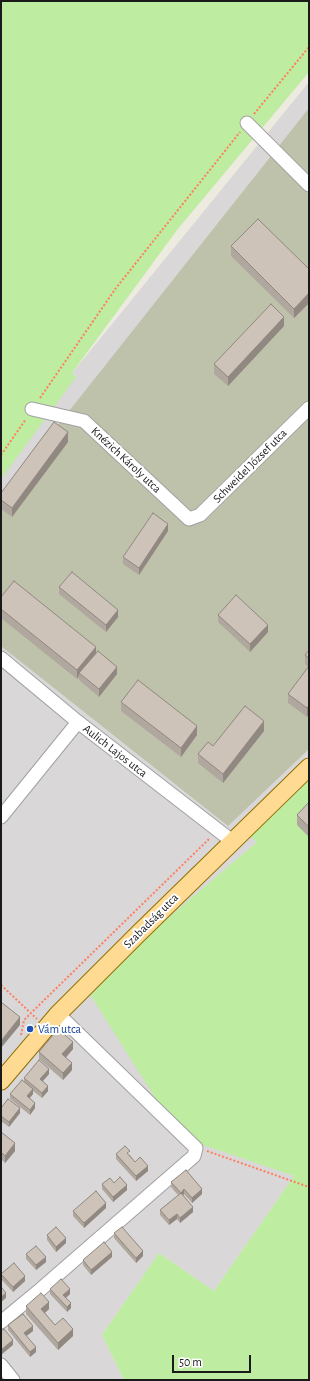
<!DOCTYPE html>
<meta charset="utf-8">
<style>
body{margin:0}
#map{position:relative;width:310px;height:1381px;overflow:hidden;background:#edeadf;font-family:"Alegreya Sans",sans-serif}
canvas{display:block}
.frame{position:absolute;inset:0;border:2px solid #1a1a1a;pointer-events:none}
.scale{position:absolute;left:172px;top:1355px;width:79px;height:18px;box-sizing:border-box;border:2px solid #1a1a1a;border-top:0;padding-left:5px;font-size:12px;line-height:14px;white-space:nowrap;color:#1a1a1a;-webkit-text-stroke:3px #fff;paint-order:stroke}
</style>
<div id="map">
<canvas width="310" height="1381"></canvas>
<div class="frame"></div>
<div class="scale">50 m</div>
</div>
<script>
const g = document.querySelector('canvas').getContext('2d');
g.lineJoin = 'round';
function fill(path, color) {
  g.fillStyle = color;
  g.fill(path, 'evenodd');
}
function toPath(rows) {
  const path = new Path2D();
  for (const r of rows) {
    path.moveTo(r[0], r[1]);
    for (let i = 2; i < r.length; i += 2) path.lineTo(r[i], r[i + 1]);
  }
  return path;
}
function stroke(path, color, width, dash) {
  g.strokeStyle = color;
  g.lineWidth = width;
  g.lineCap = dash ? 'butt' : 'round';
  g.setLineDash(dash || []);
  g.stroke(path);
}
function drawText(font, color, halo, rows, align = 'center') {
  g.font = font + ' "Alegreya Sans",sans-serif';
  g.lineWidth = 4;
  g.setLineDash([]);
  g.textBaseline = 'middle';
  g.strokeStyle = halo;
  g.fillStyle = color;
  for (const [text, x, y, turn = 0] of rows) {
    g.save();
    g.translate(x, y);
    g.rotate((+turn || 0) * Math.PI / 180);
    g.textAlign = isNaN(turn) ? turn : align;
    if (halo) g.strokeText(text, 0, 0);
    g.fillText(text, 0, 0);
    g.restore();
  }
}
fill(toPath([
 [309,82,309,775,249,835,257,842,87,988,180,1136,294,1176,214,1291,159,1253,102,1335,124,1380,1,1380,1,476,76,376,72,373,77,367]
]), '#d9d7d7');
fill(toPath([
 [309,108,309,749,228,826,1,646,1,497]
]), '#bfc2aa');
fill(toPath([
 [1,1,309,1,309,72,177,230,72,373,76,377,1,479],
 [309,776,309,1380,124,1380,102,1335,159,1253,214,1291,294,1176,180,1137,86,988,257,842,248,835]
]), '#beeca0');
const minor = toPath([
 [247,123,309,185],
 [32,409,84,421,189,519,200,515,309,408],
 [1,658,78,722,232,841],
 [1,817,78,722],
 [1,1322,41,1289,194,1156,196,1148,58,1014],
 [1,1365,13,1380]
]);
const major = toPath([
 [1,1081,58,1014,139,933,309,767]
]);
stroke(minor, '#a1a1a1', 15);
stroke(major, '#916f00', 19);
stroke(toPath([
 [254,114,309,47],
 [40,398,116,288,240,132],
 [1,455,26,419],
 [1,985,37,1019],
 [21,1035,24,1020,31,1013,210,838],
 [207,1151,309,1187]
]), '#ff7e5e', 2, [2, 2]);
stroke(minor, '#fff', 13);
stroke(major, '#ffda92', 17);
fill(toPath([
 [231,246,309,269,309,303,294,318,231,256],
 [284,326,228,386,214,374,214,364],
 [68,442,12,517,1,509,1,493],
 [168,531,139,575,123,564,123,557],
 [59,587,118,617,106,632,59,594],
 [1,597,96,653,117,674,99,697,79,680,79,676,77,679,1,618],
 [218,615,268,632,250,652,218,622],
 [309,650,309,714,307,717,288,703,288,694,308,667,305,664,305,655],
 [121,702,197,735,181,757,121,711],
 [264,731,223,783,198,763,198,754,213,746],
 [309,802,309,837,297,825,297,815],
 [73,1049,66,1057,72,1070,63,1080,39,1059,39,1052],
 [49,1074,43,1081,48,1091,42,1098,33,1091,33,1094,30,1098,35,1108,30,1115,10,1099,10,1094,24,1081,24,1078],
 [1,1108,20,1113,9,1127,1,1121],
 [1,1132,15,1151,5,1163,1,1159],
 [116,1154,130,1155,135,1162,148,1171,136,1181,116,1159],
 [171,1182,202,1194,192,1203,184,1194,183,1195,193,1212,180,1223,177,1219,169,1225,160,1215,160,1210,178,1195,171,1187],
 [114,1183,127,1190,113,1202,102,1189,102,1184],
 [106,1208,84,1228,73,1216,73,1211],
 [114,1233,143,1256,136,1263,114,1238],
 [47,1235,66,1243,56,1252,47,1240],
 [26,1254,46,1262,36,1270,26,1259],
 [112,1257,91,1275,83,1265,83,1260],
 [1,1274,25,1281,13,1292,1,1279],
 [50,1289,70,1294,66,1298,71,1308,67,1312,50,1294],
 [26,1306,49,1309,45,1313,55,1325,73,1336,58,1350,26,1314],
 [8,1325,33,1331,26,1336,36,1352,30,1357,8,1330]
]), '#b0a89e');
fill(toPath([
 [309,293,309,303,294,318,294,309],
 [284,317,284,326,228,386,228,377],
 [68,432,68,442,12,517,12,508],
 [168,524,168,531,139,575,139,568],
 [118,610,118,617,106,632,106,625],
 [268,625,268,632,250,652,250,644],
 [96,647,96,656,79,673,79,676,77,679,77,670],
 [117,667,117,674,99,697,99,689],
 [309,705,309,714,307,717,307,708],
 [264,721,264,731,223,783,223,774],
 [197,726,197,735,181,757,181,748],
 [20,1017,20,1025,1,1048,1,1041],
 [73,1042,73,1049,62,1062,62,1054],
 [72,1063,72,1070,63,1080,63,1073],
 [49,1069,49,1074,40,1084,40,1079],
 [48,1086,48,1091,42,1098,42,1093],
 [33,1089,33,1094,27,1101,27,1096],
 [35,1103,35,1108,30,1115,30,1110],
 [20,1108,20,1113,9,1127,9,1122],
 [15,1143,15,1151,5,1163,5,1156],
 [148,1166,148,1171,136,1181,136,1176],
 [127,1185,127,1190,113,1202,113,1197],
 [184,1189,184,1194,181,1198,181,1193],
 [202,1189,202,1194,192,1203,192,1198],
 [106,1203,106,1208,84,1228,84,1223],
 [193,1207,193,1212,180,1223,180,1218],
 [177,1214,177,1219,169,1225,169,1220],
 [66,1238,66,1243,56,1252,56,1247],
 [143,1251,143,1256,136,1263,136,1258],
 [112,1252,112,1257,91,1275,91,1270],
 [46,1257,46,1262,36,1270,36,1265],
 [25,1276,25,1281,13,1292,13,1287],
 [70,1289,70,1294,63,1300,63,1295],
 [6,1293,6,1298,1,1302,1,1297],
 [49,1302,49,1309,41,1316,41,1309],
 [71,1303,71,1308,67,1312,67,1307],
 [33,1326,33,1331,24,1338,24,1333],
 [73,1329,73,1336,58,1350,58,1343],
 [13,1340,13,1345,1,1355,1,1350],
 [36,1347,36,1352,30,1357,30,1352]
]), '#908881');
const building = toPath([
 [258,219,309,269,309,293,294,309,231,246,258,219],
 [271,304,284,317,228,377,214,364,271,304],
 [54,422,68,432,12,508,1,500,1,493,54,422],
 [153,513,168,524,139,568,123,557,153,513],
 [72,572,118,610,106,625,59,587,72,572],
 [14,581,96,647,77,670,1,609,1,597,14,581],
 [236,595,268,625,250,644,218,615,236,595],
 [309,650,309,658,305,655,309,650],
 [98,651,117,667,99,689,79,673,98,651],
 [309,666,309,705,307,708,288,694,309,666],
 [138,680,197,726,181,748,121,702,138,680],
 [245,706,264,721,223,774,198,754,208,742,213,746,245,706],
 [309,802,309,827,297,815,309,802],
 [1,1002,20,1017,1,1041,1,1002],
 [58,1029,73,1042,62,1054,72,1063,63,1073,39,1052,58,1029],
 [39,1060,49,1069,40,1079,48,1086,42,1093,24,1078,39,1060],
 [22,1080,33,1089,27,1096,35,1103,30,1110,10,1094,22,1080],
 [8,1099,20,1108,9,1122,1,1116,1,1108,8,1099],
 [1,1132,15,1143,5,1156,1,1152,1,1132],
 [125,1146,130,1151,127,1153,135,1162,140,1157,148,1166,136,1176,116,1154,125,1146],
 [186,1170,202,1189,192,1198,184,1189,181,1193,171,1182,186,1170],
 [120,1177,127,1185,113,1197,102,1184,110,1178,114,1183,120,1177],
 [96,1191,106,1203,84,1223,73,1211,96,1191],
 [181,1193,193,1207,180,1218,177,1214,169,1220,160,1210,181,1193],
 [56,1227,66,1238,56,1247,47,1235,56,1227],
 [122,1227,143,1251,136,1258,114,1233,122,1227],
 [104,1242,112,1252,91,1270,83,1260,104,1242],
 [36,1246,46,1257,36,1265,26,1254,36,1246],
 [14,1263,25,1276,13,1287,1,1274,14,1263],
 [61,1279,70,1289,63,1295,71,1303,67,1307,50,1289,61,1279],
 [1,1287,6,1293,1,1297,1,1287],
 [41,1293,49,1302,41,1309,55,1325,63,1318,73,1329,58,1343,26,1306,41,1293],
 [23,1314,33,1326,24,1333,36,1347,30,1352,8,1325,23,1314],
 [4,1329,13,1340,1,1350,1,1331,4,1329]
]);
fill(building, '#cdc3b8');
stroke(building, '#908881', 1);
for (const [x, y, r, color] of [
 [30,1029,4,"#1a4fb4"]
]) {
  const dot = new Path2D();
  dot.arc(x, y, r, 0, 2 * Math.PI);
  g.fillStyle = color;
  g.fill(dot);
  stroke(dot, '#fff', 1.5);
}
drawText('12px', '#1a1a1a', '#fff', [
 ["Knézich Károly utca",126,460,43],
 ["Schweidel József utca",250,466,-45],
 ["Aulich Lajos utca",115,751,38],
 ["Szabadság utca",151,921,-45]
]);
drawText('12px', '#164399', '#fff', [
 ["Vám utca",38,1029]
], 'left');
</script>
